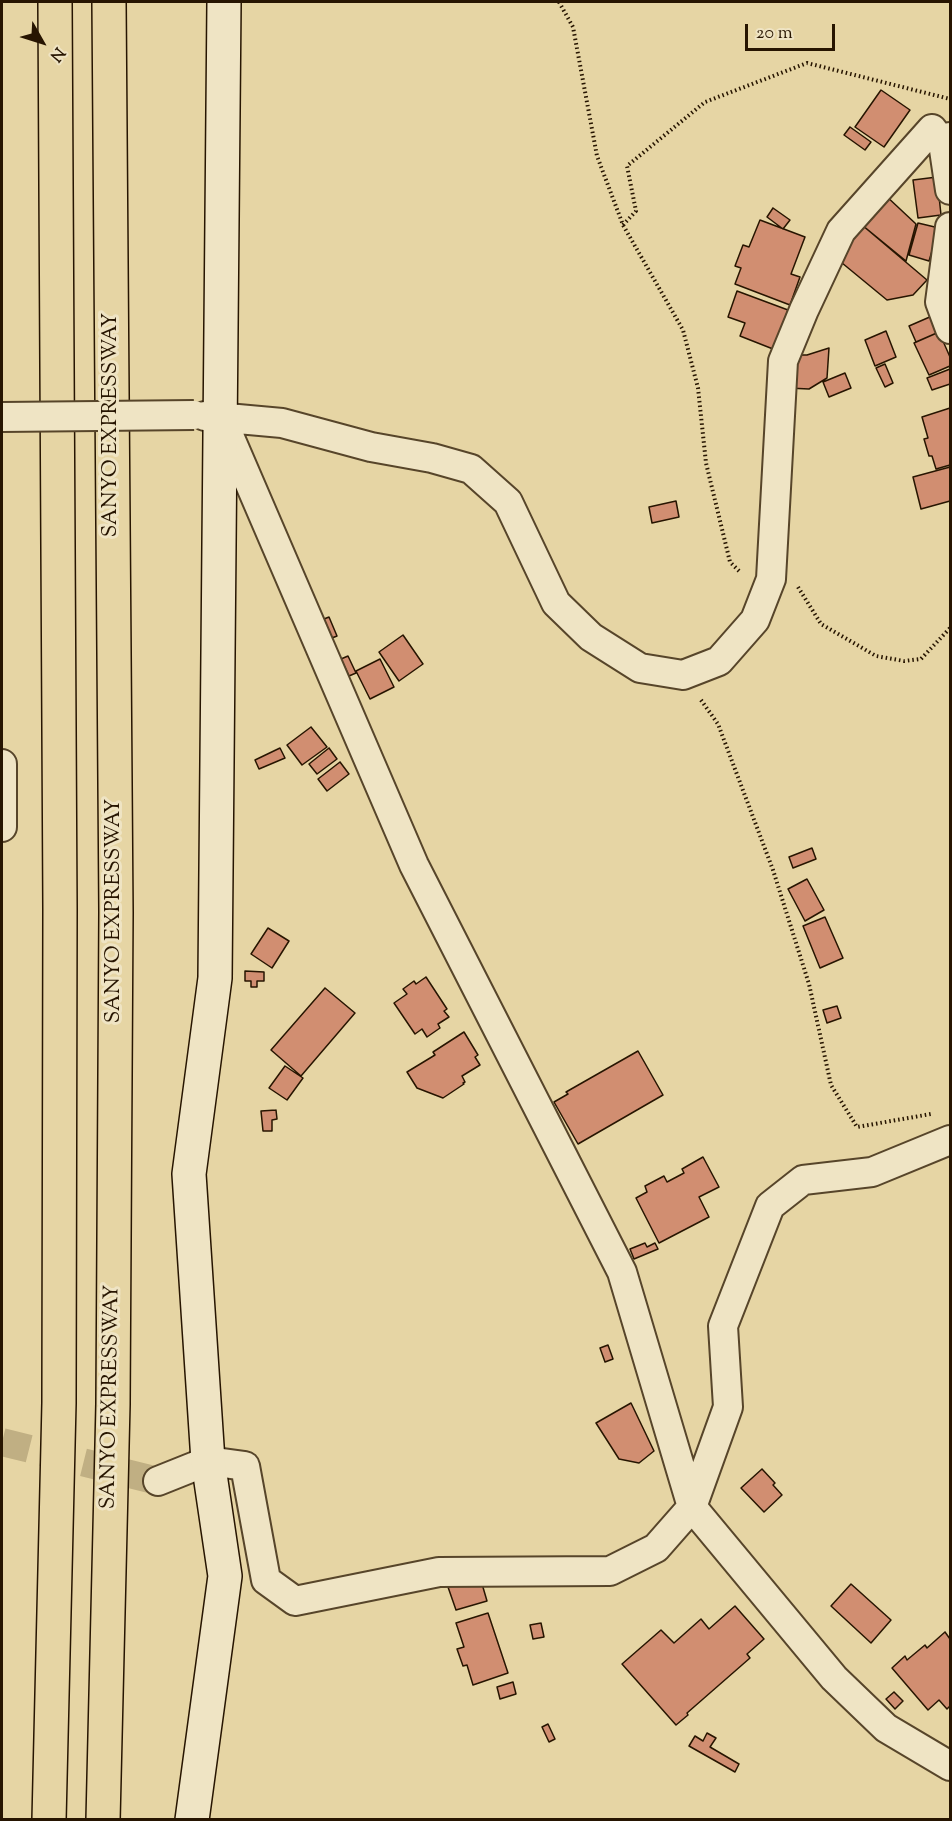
<!DOCTYPE html>
<style>
body{margin:0}
#map{position:relative;width:952px;height:1821px;overflow:hidden;background:#e6d5a4;font-family:"Sorts Mill Goudy",serif}
canvas{display:block}
.frame{position:absolute;inset:0;border:3px solid #271501;pointer-events:none}
.north{position:absolute;left:12px;top:12px;width:60px;height:60px;-webkit-text-stroke:4px #efe4c4;paint-order:stroke;rotate:129deg;font-size:16px;font-weight:700;line-height:24px;text-align:center;color:#271501}
.north::after{content:'';display:block;margin:auto;width:21px;height:27px;background:#271501;clip-path:polygon(50% 0,100% 100%,50% 72%,0 100%)}
.scale{position:absolute;left:745px;top:24px;width:90px;height:27px;box-sizing:border-box;border:3px solid #271501;border-top:0;padding-left:8px;font-size:18px;line-height:21px;white-space:nowrap;color:#271501;-webkit-text-stroke:4px #efe4c4;paint-order:stroke}
</style>
<div id="map">
<canvas width="952" height="1821"></canvas>
<div class="frame"></div>
<div class="north">N</div>
<div class="scale">20 m</div>
</div>
<script>
const g = document.querySelector('canvas').getContext('2d');
g.lineJoin = 'round';
function fill(path, color) {
  g.fillStyle = color;
  g.fill(path, 'evenodd');
}
function toPath(rows) {
  const path = new Path2D();
  for (const r of rows) {
    path.moveTo(r[0], r[1]);
    for (let i = 2; i < r.length; i += 2) path.lineTo(r[i], r[i + 1]);
  }
  return path;
}
function stroke(path, color, width, dash) {
  g.strokeStyle = color;
  g.lineWidth = width;
  g.lineCap = dash ? 'butt' : 'round';
  g.setLineDash(dash || []);
  g.stroke(path);
}
function drawText(font, color, halo, rows, align = 'center') {
  g.font = font + ' "Sorts Mill Goudy",serif';
  g.lineWidth = 6;
  g.setLineDash([]);
  g.textBaseline = 'middle';
  g.strokeStyle = halo;
  g.fillStyle = color;
  for (const [text, x, y, turn = 0] of rows) {
    g.save();
    g.translate(x, y);
    g.rotate((+turn || 0) * Math.PI / 180);
    g.textAlign = isNaN(turn) ? turn : align;
    if (halo) g.strokeText(text, 0, 0);
    g.fillText(text, 0, 0);
    g.restore();
  }
}
const building = toPath([
 [881,90,910,110,884,147,855,127,881,90],
 [850,127,871,142,865,150,844,135,850,127],
 [937,177,941,215,918,218,913,180,937,177],
 [884,194,916,224,906,261,862,225,884,194],
 [773,208,790,220,783,229,767,217,773,208],
 [760,220,805,237,791,274,800,277,790,305,735,284,741,268,735,266,743,245,749,247,760,220],
 [918,223,939,228,929,261,909,255,918,223],
 [862,225,927,280,913,295,887,300,836,258,862,225],
 [737,291,788,310,773,349,740,336,745,323,728,317,737,291],
 [932,316,939,332,916,342,909,326,932,316],
 [886,331,896,357,875,366,865,340,886,331],
 [939,332,950,357,950,366,929,375,914,343,939,332],
 [829,348,827,378,809,389,788,388,791,355,807,355,829,348],
 [885,364,893,383,885,387,876,368,885,364],
 [950,369,950,384,932,390,927,378,950,369],
 [845,373,851,388,829,397,823,382,845,373],
 [950,408,950,465,936,469,932,456,929,456,924,439,928,438,922,417,950,408],
 [950,467,950,501,921,509,913,477,950,467],
 [676,501,679,517,652,523,649,507,676,501],
 [329,617,337,636,332,638,324,619,329,617],
 [403,635,423,664,399,681,379,652,403,635],
 [348,656,356,673,349,676,341,659,348,656],
 [380,659,394,687,370,699,356,671,380,659],
 [311,727,327,747,302,765,287,745,311,727],
 [280,748,285,758,259,769,255,760,280,748],
 [329,748,337,759,317,774,309,764,329,748],
 [340,762,349,774,327,791,318,779,340,762],
 [812,848,816,859,793,868,789,857,812,848],
 [807,879,824,910,805,921,788,889,807,879],
 [825,917,843,958,820,968,803,926,825,917],
 [268,928,289,941,272,968,251,954,268,928],
 [245,971,264,972,264,981,257,981,257,987,251,987,251,981,245,981,245,971],
 [426,977,447,1009,444,1011,449,1017,438,1024,440,1028,427,1037,422,1029,415,1034,394,1003,407,994,403,989,414,981,416,984,426,977],
 [325,988,355,1013,301,1076,271,1050,325,988],
 [837,1006,841,1018,827,1023,823,1010,837,1006],
 [464,1032,478,1055,475,1057,480,1065,462,1076,465,1082,463,1083,464,1084,443,1098,417,1088,407,1072,435,1055,433,1052,464,1032],
 [638,1051,663,1095,578,1144,554,1102,568,1094,566,1092,638,1051],
 [285,1066,303,1078,287,1100,269,1088,285,1066],
 [276,1110,277,1119,272,1120,272,1131,263,1131,261,1111,276,1110],
 [703,1157,719,1187,699,1197,709,1217,659,1243,636,1198,647,1192,645,1186,664,1176,667,1182,684,1173,682,1169,703,1157],
 [645,1243,647,1247,655,1243,658,1249,634,1259,630,1249,645,1243],
 [608,1345,613,1359,605,1362,600,1348,608,1345],
 [631,1403,654,1451,639,1463,619,1459,596,1423,631,1403],
 [762,1469,775,1483,773,1485,782,1495,764,1512,741,1488,762,1469],
 [480,1577,487,1601,456,1610,448,1587,480,1577],
 [851,1584,891,1620,871,1643,831,1606,851,1584],
 [735,1606,764,1639,747,1654,750,1658,687,1713,688,1715,676,1725,622,1664,661,1630,674,1643,701,1619,709,1629,735,1606],
 [488,1613,508,1673,473,1685,467,1665,463,1666,457,1649,464,1647,456,1623,488,1613],
 [541,1623,544,1637,533,1639,530,1625,541,1623],
 [945,1632,950,1639,950,1706,947,1709,939,1700,928,1710,892,1668,905,1656,907,1660,925,1645,927,1648,945,1632],
 [513,1682,516,1694,500,1699,497,1687,513,1682],
 [894,1692,903,1701,895,1709,886,1699,894,1692],
 [548,1724,555,1739,549,1742,542,1727,548,1724],
 [707,1733,716,1738,710,1747,739,1764,735,1772,689,1746,695,1736,703,1741,707,1733]
]);
fill(building, '#d18e71');
stroke(building, '#271501', 1.5);
stroke(toPath([
 [2,1442,158,1481]
]), '#c0af83', 28, [28, 14]);
const street = toPath([
 [950,137,943,143,950,190],
 [950,227,940,302,950,329],
 [205,416,282,423,371,447,432,458,471,469,508,502,556,603,591,637,640,668,683,675,719,661,755,620,771,579,783,361,804,310,841,231,932,129,943,143],
 [221,417,414,865,622,1272,692,1507,834,1678,886,1728,950,1766],
 [2,764,2,827],
 [158,1481,208,1461,245,1466,266,1580,295,1601,439,1572,610,1571,656,1548,692,1507,728,1407,723,1326,770,1206,803,1180,872,1172,950,1140]
]);
const secondary = toPath([
 [192,1820,225,1576,208,1461,189,1174,215,978,224,2]
]);
const highway = toPath([
 [49,1820,59,1403,60,909,55,2],
 [103,1820,113,1404,116,912,109,2]
]);
stroke(street, '#57452a', 32);
stroke(secondary, '#271501', 36);
stroke(highway, '#271501', 36);
stroke(toPath([
 [559,2,573,27,597,156,623,225,683,330,698,388,706,463,730,562,741,573],
 [623,225,636,211,627,166,705,102,807,63,950,99],
 [798,587,821,624,876,656,904,661,921,659,950,628],
 [701,700,718,724,773,870,809,984,831,1085,857,1127,931,1114]
]), '#271501', 4, [1.5, 3]);
stroke(street, '#efe4c4', 28);
stroke(secondary, '#efe4c4', 33);
stroke(highway, '#e6d5a4', 33);
const streetBridge = toPath([
 [2,417,194,415]
]);
stroke(streetBridge, '#57452a', 32, []);
stroke(streetBridge, '#efe4c4', 28);
drawText('21px', '#271501', '#efe4c4', [
 ["SANYO EXPRESSWAY",112,425,-90],
 ["SANYO EXPRESSWAY",115,911,-90],
 ["SANYO EXPRESSWAY",112,1397,-89]
]);
</script>
